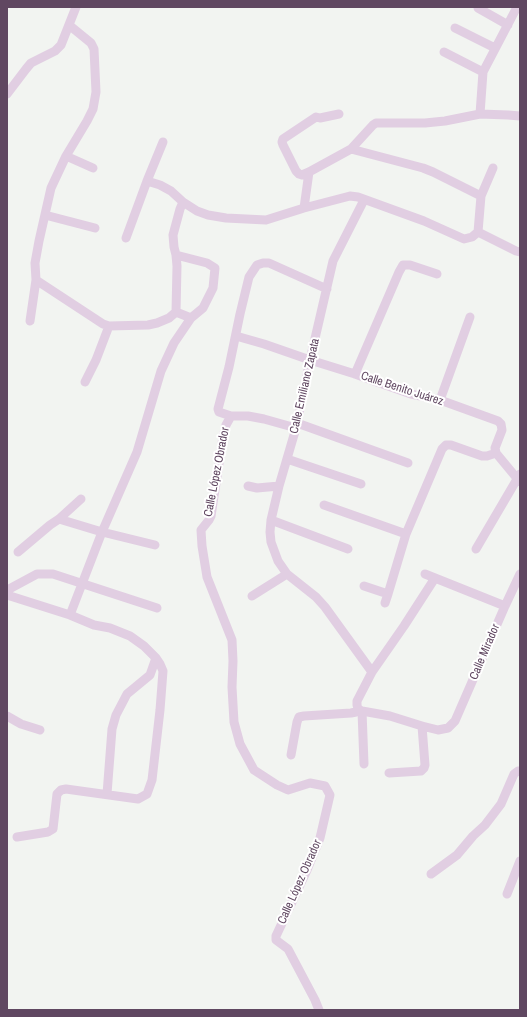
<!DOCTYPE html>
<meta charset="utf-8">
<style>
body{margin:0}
#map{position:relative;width:527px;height:1017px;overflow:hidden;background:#f2f4f1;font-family:"Archivo Narrow",sans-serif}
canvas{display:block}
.frame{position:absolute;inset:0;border:8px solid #604761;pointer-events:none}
</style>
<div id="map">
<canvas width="527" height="1017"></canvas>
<div class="frame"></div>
</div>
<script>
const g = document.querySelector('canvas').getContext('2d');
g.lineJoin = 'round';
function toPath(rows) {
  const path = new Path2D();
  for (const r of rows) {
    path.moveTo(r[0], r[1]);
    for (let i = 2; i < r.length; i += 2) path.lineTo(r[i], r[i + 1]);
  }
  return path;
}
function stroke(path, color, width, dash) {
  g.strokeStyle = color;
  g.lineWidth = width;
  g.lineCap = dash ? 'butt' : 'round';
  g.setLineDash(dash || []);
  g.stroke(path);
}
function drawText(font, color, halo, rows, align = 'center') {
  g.font = font + ' "Archivo Narrow",sans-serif';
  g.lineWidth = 4;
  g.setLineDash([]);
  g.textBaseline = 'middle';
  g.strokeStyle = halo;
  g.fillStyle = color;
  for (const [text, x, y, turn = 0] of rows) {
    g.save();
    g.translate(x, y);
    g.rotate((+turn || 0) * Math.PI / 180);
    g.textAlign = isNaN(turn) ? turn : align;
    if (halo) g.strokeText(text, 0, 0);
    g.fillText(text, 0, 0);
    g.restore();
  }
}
stroke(toPath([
 [478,8,508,25],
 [455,28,495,48],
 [444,52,483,72],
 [7,94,26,69,31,63,55,51,61,45,76,7],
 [339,114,320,118,316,117,283,139,282,142,283,145,296,171,299,174,302,175,309,172,351,149,373,125,376,123,425,123,445,121,480,114,508,115,520,116],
 [480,114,483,72,517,7],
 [351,149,423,168,433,172,481,196],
 [66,156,93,168],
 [147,181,160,185,171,191,183,202,197,211,208,215,226,218,266,220,304,208,350,196,358,197,424,221,464,239,472,237,478,232],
 [364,200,333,261,310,360,296,428,279,486,271,520,270,532,271,542,278,561,287,574,316,597,325,607,372,672,357,701,357,705,358,709,362,711,390,716,422,726,438,730,448,728,455,721,505,606,520,574],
 [304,208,309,172],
 [45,215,95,228],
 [478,232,481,196,493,168],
 [478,232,516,251,520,252],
 [126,238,147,181,163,142],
 [36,280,103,324,109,326,148,325,157,323,169,318,176,312,191,318],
 [176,312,177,266,176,255,174,247,173,235,180,209,183,202],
 [30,321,36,280,35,263,39,241,51,188,66,156,87,121,93,109,96,92,94,49,91,43,69,25],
 [236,336,264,344,310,360,355,374,374,381,411,394,440,400,498,421,501,424,502,430,495,448,496,453,520,482],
 [355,374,399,272,403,265,410,265,437,274],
 [85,382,96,360,109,326],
 [440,400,470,317],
 [231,416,248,416,264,419,296,428],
 [297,423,408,463],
 [287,459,361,484],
 [248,486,257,488,279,486],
 [324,505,406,534],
 [59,519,102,532,155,545],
 [271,520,348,549],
 [476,549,520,474],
 [18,552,50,525,59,519,81,499],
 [425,574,505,606],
 [364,586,388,594],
 [7,592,11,588,37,574,53,574,157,608],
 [7,595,70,615,94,625,110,628,130,636,144,646,156,658,160,664,163,671,160,710,152,780,147,794,138,799,66,789,61,790,57,794,53,829,48,832,17,837],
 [252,596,287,574],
 [385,603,388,594,406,534,442,449,446,445,451,445,482,456,487,456,496,453],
 [70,615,102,532,137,452,161,371,174,343,191,318,203,308,213,288,215,268,207,263,176,255],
 [372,672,404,626,435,578],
 [362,711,364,764],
 [7,716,21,724,40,730],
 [291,755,297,722,299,717,304,716,351,713,356,712,358,709],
 [389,773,421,771,424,768,425,765,422,726],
 [107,794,112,729,116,715,127,694,150,675,156,658],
 [431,874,457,855,473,836,485,825,501,804,514,774,518,771,520,771],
 [507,894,520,861],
 [319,1010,315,1000,288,949,276,940,276,936,307,870,320,838,330,795,325,786,310,783,288,790,277,785,254,770,240,744,234,722,232,687,233,661,232,640,207,577,202,546,201,530,209,520,211,516,223,437,226,425,231,416,219,412,218,409,229,367,240,314,249,277,257,265,263,263,269,263,327,289]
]), '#e1cee2', 9);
drawText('12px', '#604761', '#fff', [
 ["Calle Emiliano Zapata",305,386,-77],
 ["Calle Benito Juárez",402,389,18],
 ["Calle López Obrador",217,472,-79],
 ["Calle Mirador",485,652,-67],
 ["Calle López Obrador",300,882,-66]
]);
</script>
